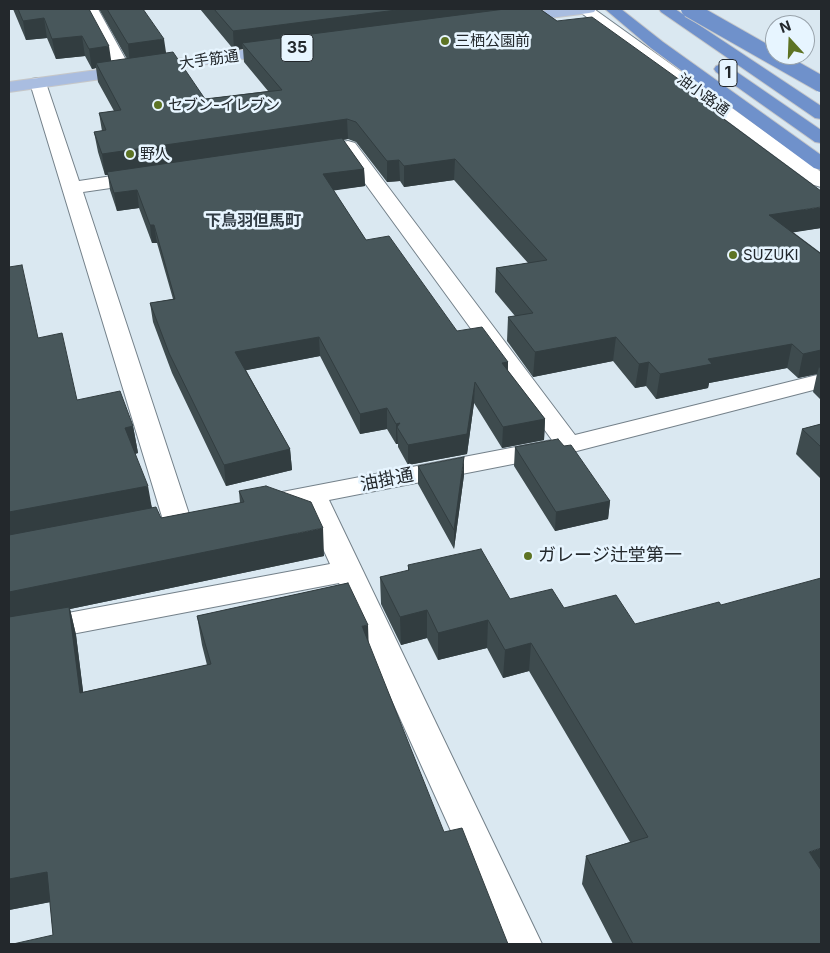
<!DOCTYPE html>
<meta charset="utf-8">
<style>
body{margin:0}
#map{position:relative;width:830px;height:953px;overflow:hidden;background:#dae8f1;font-family:Inter,sans-serif}
canvas{display:block}
.frame{position:absolute;inset:0;border:10px solid #23282c;pointer-events:none}
.north{position:absolute;left:765px;top:15px;width:50px;height:50px;box-sizing:border-box;background:#e7f5ff;border:1px solid #99a3ab;border-radius:50%;rotate:340deg;font-size:14px;font-weight:700;line-height:20px;text-align:center;color:#23282c}
.north::after{content:'';display:block;margin:auto;width:18px;height:22px;background:#5d7324;clip-path:polygon(50% 0,100% 100%,50% 72%,0 100%)}
</style>
<div id="map">
<canvas width="830" height="953"></canvas>
<div class="frame"></div>
<div class="north">N</div>
</div>
<script>
const g = document.querySelector('canvas').getContext('2d');
g.lineJoin = 'round';
function toPath(rows) {
  const path = new Path2D();
  for (const r of rows) {
    path.moveTo(r[0], r[1]);
    for (let i = 2; i < r.length; i += 2) path.lineTo(r[i], r[i + 1]);
  }
  return path;
}
function stroke(path, color, width, dash) {
  g.strokeStyle = color;
  g.lineWidth = width;
  g.lineCap = dash ? 'butt' : 'round';
  g.setLineDash(dash || []);
  g.stroke(path);
}
function fill(path, color) {
  g.fillStyle = color;
  g.fill(path, 'evenodd');
}
function drawText(font, color, halo, rows, align = 'center') {
  g.font = font + ' Inter,"Noto Sans JP",sans-serif';
  g.lineWidth = 5;
  g.setLineDash([]);
  g.textBaseline = 'middle';
  g.strokeStyle = halo;
  g.fillStyle = color;
  for (const [text, x, y, turn = 0] of rows) {
    g.save();
    g.translate(x, y);
    g.rotate((+turn || 0) * Math.PI / 180);
    g.textAlign = isNaN(turn) ? turn : align;
    if (halo) g.strokeText(text, 0, 0);
    g.fillText(text, 0, 0);
    g.restore();
  }
}
const minor = toPath([
 [84,9,98,9,132,71,130,74,118,74,84,9],
 [578,9,594,9,821,172,821,187,814,185,580,12,578,9],
 [38,78,44,79,46,83,79,181,145,171,152,173,155,177,152,181,145,183,83,192,191,520,187,527,177,529,167,527,163,520,30,83,32,79,38,78],
 [348,141,355,143,575,435,821,374,821,388,569,453,329,500,542,944,502,944,339,583,9,646,9,624,330,564,303,505,261,513,251,510,247,504,251,498,552,440,343,153,331,152,329,148,331,144,348,141]
]);
const major = toPath([
 [556,9,596,9,594,12,589,13,511,23,506,22,504,19,506,16,511,15,556,9],
 [280,45,286,47,288,50,286,53,9,92,9,82,280,45]
]);
const highway = toPath([
 [605,9,621,9,663,42,821,155,821,170,814,168,651,48,605,9],
 [659,9,675,9,821,106,821,119,815,118,661,12,659,9],
 [722,64,728,66,821,130,821,143,815,142,716,72,714,69,716,66,722,64]
]);
stroke(minor, '#74818a', 2);
stroke(major, '#c6c7c8', 2);
stroke(highway, '#c6c7c8', 2);
fill(minor, '#fff');
fill(major, '#a9bde0');
fill(highway, '#6f91cb');
const highwayBridge = toPath([
 [689,9,821,84]
]);
stroke(highwayBridge, '#c6c7c8', 18, []);
stroke(highwayBridge, '#6f91cb', 16);
fill(toPath([
 [13,9,89,9,111,61,127,59,99,9,143,9,166,53,205,99,268,91,244,62,243,49,234,50,200,9,540,9,557,21,690,94,821,228,793,232,821,253,821,400,813,392,817,374,798,378,787,368,709,383,708,388,656,399,646,386,635,388,613,361,533,377,507,341,508,317,515,316,495,292,496,268,528,263,454,180,404,187,400,181,387,182,356,142,348,139,343,140,364,169,365,186,333,190,366,240,457,331,508,362,508,371,545,419,544,440,502,448,474,403,467,454,408,465,398,447,398,444,396,444,387,429,360,434,320,356,246,370,290,449,292,470,226,486,172,373,153,322,150,303,173,299,157,243,152,243,139,208,117,211,110,190,108,175,105,175,98,152,94,132,102,131,99,113,114,111,98,82,96,68,92,69,85,56,56,59,47,38,26,40],
 [9,267,38,338,77,400,133,426,138,453,135,454,152,508,161,518,240,503,239,491,324,556,70,609,76,635,83,692,207,665,202,645,197,616,348,583,53,935,50,902,9,910],
 [821,424,821,479,796,454,802,429],
 [564,446,610,501,608,519,555,531,514,466,515,447],
 [418,466,464,475,454,549,418,484],
 [408,565,510,599,564,608,821,944,613,944,582,884,586,856,630,842,529,671,503,678,487,648,438,660,427,638,401,645,381,604,380,577,408,571]
]), '#3e4b4e');
fill(toPath([
 [404,9,520,9,242,43,243,49,234,50,233,31],
 [44,18,47,38,26,40,23,21],
 [82,36,85,56,56,59,52,39],
 [164,39,167,59,130,64,128,44],
 [109,46,112,66,96,63,96,68,92,69,89,49],
 [691,88,688,108,683,89],
 [347,119,348,139,105,175,102,154],
 [455,159,454,180,404,187,404,166],
 [399,160,400,181,387,182,387,161],
 [364,169,365,186,324,192,323,174],
 [137,190,139,208,117,211,114,193],
 [821,207,821,228,765,237,769,215],
 [150,225,154,225,157,243,152,243],
 [319,337,320,356,237,372,235,352],
 [616,337,613,361,533,377,535,352],
 [792,344,787,368,709,383,708,388,656,399,660,374,708,359],
 [821,350,821,370,819,367,817,374,798,378,803,354],
 [508,362,507,382,502,363],
 [649,362,646,386,635,388,639,364],
 [475,382,474,403,467,454,408,465,408,445],
 [387,408,387,429,360,434,360,414],
 [545,419,544,440,502,448,503,427],
 [400,423,397,427,398,444,396,444,396,424],
 [133,426,138,453,130,455,125,428],
 [290,449,292,470,226,486,224,465],
 [464,457,464,475,454,549,454,530],
 [148,486,153,514,9,541,9,512],
 [610,501,608,519,555,531,556,512],
 [323,528,324,556,70,609,76,635,87,722,9,622,9,592],
 [427,610,427,638,401,645,400,617],
 [488,620,487,648,438,660,438,633],
 [368,625,369,653,362,626],
 [531,643,529,671,503,678,505,650],
 [821,848,821,873,809,852],
 [47,872,56,901,9,910,9,879]
]), '#323d40');
const building = toPath([
 [18,9,89,9,109,46,89,49,82,36,52,39,44,18,23,21,18,9],
 [107,9,143,9,164,39,128,44,107,9],
 [214,9,404,9,233,31,214,9],
 [505,9,540,9,557,21,592,17,691,88,683,89,821,191,821,207,769,215,821,254,821,350,803,354,792,344,708,359,712,364,660,374,649,362,639,364,616,337,535,352,508,317,533,313,496,268,547,260,455,159,404,166,399,160,387,161,356,122,347,119,102,154,94,132,106,130,99,113,121,110,96,63,173,52,205,99,282,90,242,43,505,9],
 [342,138,364,169,323,174,366,240,389,236,457,331,482,327,508,362,502,363,545,419,503,427,475,382,467,434,408,445,397,427,400,423,396,424,387,408,360,414,319,337,235,352,290,449,224,465,169,353,150,303,175,299,154,225,150,225,137,190,114,193,107,172,342,138],
 [22,265,38,338,62,333,77,400,120,391,133,426,125,428,148,486,9,512,9,267,22,265],
 [821,424,821,447,802,429,821,424],
 [558,439,564,446,571,445,610,501,556,512,515,447,558,439],
 [464,457,454,530,418,466,464,457],
 [266,486,311,502,323,528,9,592,9,535,156,507,161,518,244,502,239,491,266,486],
 [481,549,510,599,552,589,564,608,616,595,635,624,719,602,721,605,821,578,821,848,809,852,821,870,821,944,633,944,586,856,648,837,531,643,505,650,488,620,438,633,427,610,400,617,380,577,409,570,408,565,481,549],
 [348,583,368,625,362,626,444,832,462,828,508,944,13,944,53,935,47,872,9,879,9,617,69,607,80,693,211,664,197,616,348,583]
]);
fill(building, '#48575b');
stroke(building, '#323d40', 1);
for (const [x, y, r, color] of [
 [445,41,5,"#5d7324"],
 [158,105,5,"#5d7324"],
 [130,154,5,"#5d7324"],
 [733,255,5,"#5d7324"],
 [528,556,5,"#5d7324"]
]) {
  const dot = new Path2D();
  dot.arc(x, y, r, 0, 2 * Math.PI);
  g.fillStyle = color;
  g.fill(dot);
  stroke(dot, '#e7f5ff', 2);
}
drawText('15px', '#23282c', '#e7f5ff', [
 ["三栖公園前",455,41],
 ["セブン-イレブン",168,105],
 ["野人",140,154],
 ["SUZUKI",743,255]
], 'left');
drawText('15px', '#23282c', '#e7f5ff', [
 ["大手筋通",209,60,-8],
 ["油小路通",703,95,36]
]);
for (const [x, y, w] of [
 [297,48,32],
 [728,73,18]
]) {
  const box = new Path2D();
  box.roundRect(x - w / 2, y - 13.5, w, 27, 4);
  g.fillStyle = '#e7f5ff';
  g.fill(box);
  stroke(box, '#23282c', 1);
}
drawText('bold 16px', '#23282c', null, [
 ["35",297,48],
 ["1",728,73]
]);
drawText('bold 16px', '#303b43', '#e7f5ff', [
 ["下鳥羽但馬町",253,221]
]);
drawText('18px', '#23282c', '#e7f5ff', [
 ["油掛通",387,480,-11]
]);
drawText('18px', '#23282c', '#e7f5ff', [
 ["ガレージ辻堂第一",538,556]
], 'left');
</script>
